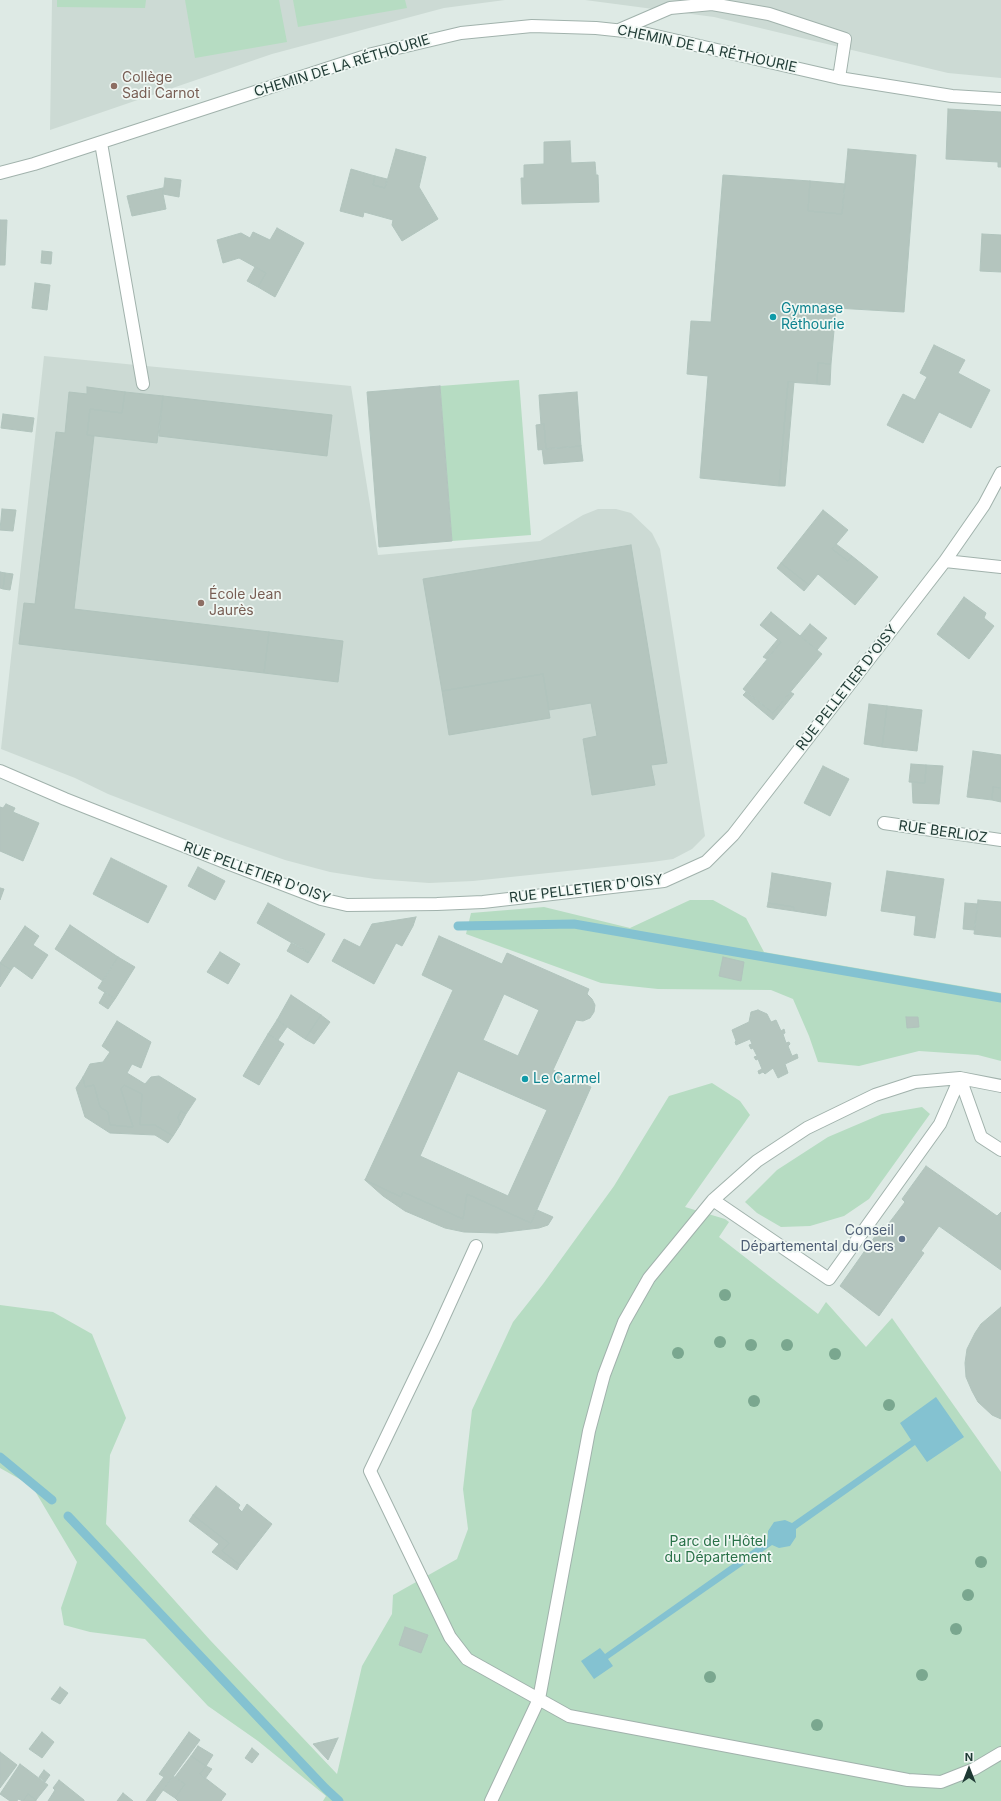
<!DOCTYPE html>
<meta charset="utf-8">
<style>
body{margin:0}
#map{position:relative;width:1001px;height:1801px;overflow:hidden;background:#deeae5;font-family:Inter,sans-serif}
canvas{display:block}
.north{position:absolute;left:949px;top:1749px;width:40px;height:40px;-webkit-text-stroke:3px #eff7f3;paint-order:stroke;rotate:0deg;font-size:11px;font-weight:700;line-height:16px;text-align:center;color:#1f3a34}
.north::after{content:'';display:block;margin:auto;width:14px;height:18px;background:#1f3a34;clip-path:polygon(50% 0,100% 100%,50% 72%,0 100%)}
</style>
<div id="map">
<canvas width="1001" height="1801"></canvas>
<div class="north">N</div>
</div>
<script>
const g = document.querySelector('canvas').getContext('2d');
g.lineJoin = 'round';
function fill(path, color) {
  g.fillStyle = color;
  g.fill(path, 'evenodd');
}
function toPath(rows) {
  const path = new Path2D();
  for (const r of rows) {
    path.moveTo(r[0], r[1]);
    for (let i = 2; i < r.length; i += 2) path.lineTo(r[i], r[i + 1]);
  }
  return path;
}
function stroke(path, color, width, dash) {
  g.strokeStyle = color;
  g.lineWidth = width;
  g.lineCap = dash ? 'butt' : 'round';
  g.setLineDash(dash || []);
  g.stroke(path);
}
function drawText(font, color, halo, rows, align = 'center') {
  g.font = font + ' Inter,sans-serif';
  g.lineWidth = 3.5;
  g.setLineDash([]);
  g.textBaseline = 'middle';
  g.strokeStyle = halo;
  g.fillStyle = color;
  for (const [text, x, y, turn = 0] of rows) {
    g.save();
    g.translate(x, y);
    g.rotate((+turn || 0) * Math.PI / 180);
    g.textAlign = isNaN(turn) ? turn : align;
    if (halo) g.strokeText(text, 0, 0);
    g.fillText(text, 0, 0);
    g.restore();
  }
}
fill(toPath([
 [52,0,505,0,444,8,272,54,50,130],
 [585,0,1001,0,1001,78,948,73,714,17],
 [44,356,351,386,378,555,540,541,583,515,598,509,616,509,631,513,652,533,660,549,705,836,692,849,673,859,652,862,473,881,429,883,375,879,330,872,285,860,225,839,108,794,75,778,1,749]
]), '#ccdad4');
fill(toPath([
 [57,0,146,0,145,8,57,7],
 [185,0,279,0,287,42,195,58],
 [293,0,405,0,407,8,298,27],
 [519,380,531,535,452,541,440,386],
 [690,900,713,900,746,918,764,952,1001,993,1001,1061,978,1055,919,1051,859,1066,818,1062,809,1036,793,999,771,990,658,989,601,983,466,934,471,913,544,907,630,928],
 [712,1083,740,1101,750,1115,685,1207,725,1219,729,1222,719,1237,818,1314,826,1302,866,1347,892,1318,1001,1472,1001,1801,323,1801,326,1796,258,1741,208,1706,145,1639,90,1632,64,1625,61,1608,77,1562,32,1486,0,1468,0,1305,53,1312,92,1334,126,1418,110,1455,106,1524,210,1640,337,1774,362,1666,392,1614,393,1595,457,1559,468,1529,463,1489,472,1410,513,1322,543,1284,614,1186,669,1096],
 [922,1107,930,1114,869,1199,844,1216,810,1226,781,1227,757,1213,745,1202,777,1170,828,1137,882,1114]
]), '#b6dcc2');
fill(toPath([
 [936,1397,964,1437,927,1462,915,1445,796,1529,796,1537,790,1546,779,1548,772,1545,608,1659,613,1666,594,1679,581,1661,600,1648,605,1654,768,1539,768,1531,774,1522,785,1520,792,1523,911,1440,900,1423]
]), '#84c2d1');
stroke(toPath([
 [458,926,574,924,1001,998],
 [0,1457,52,1500],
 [68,1516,325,1788,339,1801]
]), '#84c2d1', 9);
const building = toPath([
 [948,109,1001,112,1001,167,998,167,998,162,946,159,948,109],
 [570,141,571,163,595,162,596,175,598,175,599,202,522,204,521,178,524,178,524,165,544,164,544,142,570,141],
 [396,149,426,157,419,187,438,219,402,241,392,225,393,220,364,212,363,217,340,211,351,169,375,176,373,185,385,188,396,149],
 [848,149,916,155,904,312,836,308,831,364,818,363,817,384,788,382,779,486,700,478,708,376,687,374,691,321,711,322,723,175,810,181,808,211,842,214,848,149],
 [375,176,387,179,385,188,373,185,375,176],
 [165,178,181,180,179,197,163,194,165,178],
 [810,181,845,184,842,214,808,211,810,181],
 [163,188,163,194,166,209,132,216,127,196,163,188],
 [0,220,7,220,5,265,0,265,0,220],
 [277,228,304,243,275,297,258,287,266,273,239,258,223,263,217,240,241,233,250,238,253,232,270,240,277,228],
 [982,234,1001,235,1001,272,980,271,982,234],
 [42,251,52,252,51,264,41,263,42,251],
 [255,267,266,273,258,287,247,281,255,267],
 [35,283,50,285,47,310,32,308,35,283],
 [934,345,965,360,958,373,990,390,971,428,939,412,923,443,887,425,903,394,915,400,927,377,920,373,934,345],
 [818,363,831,364,830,385,817,384,818,363],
 [788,382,794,382,785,486,779,486,788,382],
 [440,386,452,541,379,547,367,392,440,386],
 [87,387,125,392,122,413,90,409,87,435,94,436,74,609,269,632,264,673,19,644,24,603,35,604,56,432,65,433,69,392,87,394,87,387],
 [125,392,163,396,157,443,87,435,90,409,122,413,125,392],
 [577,392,581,446,546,449,544,424,541,425,539,395,577,392],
 [163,396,332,415,327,456,159,436,163,396],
 [3,414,34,418,32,432,1,428,3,414],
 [544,424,546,449,538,450,536,425,544,424],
 [581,446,583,461,544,464,542,449,581,446],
 [2,509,16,510,13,531,0,530,2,509],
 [823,510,848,530,832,549,848,561,852,556,878,577,855,605,818,574,809,585,781,563,823,510],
 [836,544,852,556,848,561,832,549,836,544],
 [631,545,667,763,651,765,655,785,592,795,583,739,597,736,591,703,549,710,543,674,442,691,423,579,631,545],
 [781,563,809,585,804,591,777,568,781,563],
 [0,572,5,573,3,589,0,588,0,572],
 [5,573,13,574,10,590,3,589,5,573],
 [964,597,986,613,984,618,994,626,969,659,937,634,964,597],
 [771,612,822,654,773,713,743,689,781,642,760,625,771,612],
 [810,624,827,638,817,650,800,636,810,624],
 [269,632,343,641,338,682,264,673,269,632],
 [778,639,781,642,767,659,763,657,778,639],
 [543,674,550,718,449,735,442,691,543,674],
 [746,692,773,713,790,692,794,694,773,720,743,695,746,692],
 [869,704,887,706,882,747,864,744,869,704],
 [887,706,922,710,917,751,882,747,887,706],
 [973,751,1001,755,1001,788,993,787,992,800,967,797,973,751],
 [911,764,926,765,925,783,909,782,911,764],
 [926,765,943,766,939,804,913,803,912,782,925,783,926,765],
 [823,766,849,779,830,816,804,803,823,766],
 [993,787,1001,788,1001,802,992,800,993,787],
 [6,804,15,808,13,812,39,823,23,861,0,851,0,807,3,808,6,804],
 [111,858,167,886,148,923,93,894,111,858],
 [198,867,225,881,215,900,188,886,198,867],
 [887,871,944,879,935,938,914,935,916,916,881,911,887,871],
 [772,873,831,883,826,916,794,911,794,907,768,903,772,873],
 [0,888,4,889,0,900,0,888],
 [978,900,1001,902,1001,937,974,934,978,900],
 [268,903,325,934,313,955,257,923,268,903],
 [768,903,794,907,794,911,767,907,768,903],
 [965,903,978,904,974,930,963,929,965,903],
 [416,917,413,926,402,946,396,943,374,984,332,961,344,939,360,947,372,924,416,917],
 [70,925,118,957,103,981,55,949,70,925],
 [25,926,39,936,33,945,48,955,32,979,14,966,11,970,0,963,25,926],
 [439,936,502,964,507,953,589,989,587,994,592,999,595,1005,594,1012,590,1018,583,1021,576,1020,553,1070,591,1087,531,1223,467,1194,463,1219,403,1192,401,1197,365,1180,453,990,422,975,439,936],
 [504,994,539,1010,518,1056,483,1040,504,994],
 [458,1071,547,1110,508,1196,420,1156,458,1071],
 [292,942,313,955,308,963,287,951,292,942],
 [220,952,240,964,228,984,207,972,220,952],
 [118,957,135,967,115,999,98,988,118,957],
 [723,957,744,962,741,981,719,976,723,957],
 [0,963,11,970,0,987,0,963],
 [105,992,115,999,108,1009,99,1003,105,992],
 [291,995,321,1015,305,1039,277,1020,291,995],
 [758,1010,767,1014,771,1022,776,1020,781,1031,784,1029,785,1033,783,1034,786,1043,789,1042,790,1044,788,1046,792,1056,797,1054,798,1058,785,1064,788,1073,778,1078,773,1068,765,1074,763,1072,759,1074,758,1071,762,1069,758,1059,756,1060,754,1057,757,1056,753,1048,751,1049,749,1045,752,1044,750,1039,736,1045,735,1042,736,1041,732,1030,749,1022,751,1012,758,1010],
 [321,1015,330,1022,314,1044,305,1039,321,1015],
 [906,1017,918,1017,919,1027,907,1028,906,1017],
 [277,1020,287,1027,278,1040,268,1034,277,1020],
 [117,1021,151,1042,141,1068,132,1064,127,1073,145,1084,151,1077,159,1076,196,1099,186,1114,181,1111,178,1117,180,1125,173,1136,155,1125,140,1125,142,1094,124,1085,121,1089,133,1127,110,1125,108,1112,100,1107,94,1085,85,1087,83,1077,90,1064,103,1062,110,1052,102,1046,117,1021],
 [268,1034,284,1044,259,1085,243,1076,268,1034],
 [83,1077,85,1087,94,1085,100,1107,108,1112,110,1125,133,1127,121,1089,124,1085,142,1094,140,1125,155,1125,173,1136,168,1143,155,1135,110,1133,85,1117,76,1088,83,1077],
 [181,1111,186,1114,180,1125,178,1117,181,1111],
 [926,1166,997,1216,1001,1212,1001,1270,939,1226,921,1251,924,1253,879,1316,840,1286,883,1225,886,1227,905,1202,902,1199,926,1166],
 [365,1180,401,1197,403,1192,463,1219,467,1194,531,1223,537,1210,553,1217,548,1225,539,1228,497,1233,464,1232,445,1228,405,1211,383,1196,365,1180],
 [1001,1307,1001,1419,992,1415,978,1402,972,1391,966,1377,965,1363,967,1349,975,1333,981,1324,1001,1307],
 [216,1486,240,1505,238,1508,242,1512,247,1504,272,1524,240,1565,222,1551,229,1543,193,1515,216,1486],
 [193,1515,229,1543,222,1551,240,1565,237,1570,212,1552,219,1544,189,1521,193,1515],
 [405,1627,428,1635,421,1653,399,1645,405,1627],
 [60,1687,68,1693,60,1704,51,1699,60,1687],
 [42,1732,54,1742,42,1758,29,1749,42,1732],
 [189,1732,200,1740,155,1801,146,1801,164,1777,159,1774,189,1732],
 [338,1738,328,1760,313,1744,338,1738],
 [198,1746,213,1755,206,1766,191,1756,198,1746],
 [252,1748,259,1754,252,1763,245,1758,252,1748],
 [0,1752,17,1765,0,1788,0,1752],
 [191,1756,206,1766,200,1774,226,1794,221,1801,178,1801,175,1798,185,1784,175,1777,191,1756],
 [20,1764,48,1785,36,1800,28,1794,23,1801,18,1799,17,1801,10,1801,0,1794,20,1764],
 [206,1766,212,1769,205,1779,200,1774,206,1766],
 [44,1770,50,1775,45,1782,39,1777,44,1770],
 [173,1776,185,1784,175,1798,163,1790,173,1776],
 [59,1780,84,1800,84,1801,48,1801,55,1790,53,1788,59,1780],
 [123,1793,133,1801,117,1801,123,1793],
 [28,1794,36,1800,36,1801,23,1801,28,1794]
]);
fill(building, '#b4c5be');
stroke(building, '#b1c4bd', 1);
const minor = toPath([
 [619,30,670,8,712,4,769,14,845,39,839,78],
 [101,143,143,384],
 [0,173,34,164,372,54,461,33,532,26,596,28,643,33,839,78,952,96,1001,99],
 [945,561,1001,567],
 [0,771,65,799,227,863,321,899,347,905,437,904,483,902,664,881,706,862,733,835,945,561,984,505,1001,473],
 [884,823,1001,840],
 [960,1078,981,1137,1001,1150],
 [713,1200,829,1279,940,1124,960,1078],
 [476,1246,435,1336,370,1471,450,1637,467,1659,569,1716,908,1780,941,1782,974,1769,1001,1753],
 [491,1801,539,1699,589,1431,604,1375,624,1322,649,1278,713,1200,757,1161,807,1128,875,1095,915,1082,960,1078,1001,1086]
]);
stroke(minor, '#a1b2ac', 14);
stroke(minor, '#fff', 12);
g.fillStyle = '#7aa78f';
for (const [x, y] of [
 [725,1295],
 [720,1342],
 [751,1345],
 [787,1345],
 [678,1353],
 [835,1354],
 [754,1401],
 [889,1405],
 [981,1562],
 [968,1595],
 [956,1629],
 [922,1675],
 [710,1677],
 [817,1725]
]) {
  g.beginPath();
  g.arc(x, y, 6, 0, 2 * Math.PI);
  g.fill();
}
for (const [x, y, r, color] of [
 [114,86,4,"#8d6e63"],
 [773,317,4,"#0f9aa8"],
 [201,603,4,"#8d6e63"],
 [525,1079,4,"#0f9aa8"],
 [902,1239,4,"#5c6f8a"]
]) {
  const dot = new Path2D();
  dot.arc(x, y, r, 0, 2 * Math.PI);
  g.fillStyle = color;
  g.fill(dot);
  stroke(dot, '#eff7f3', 1.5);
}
drawText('14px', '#1f3a34', '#eff7f3', [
 ["CHEMIN DE LA RÉTHOURIE",707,49,12],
 ["CHEMIN DE LA RÉTHOURIE",342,66,-17],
 ["RUE PELLETIER D'OISY",847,688,-52],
 ["RUE BERLIOZ",943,832,8],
 ["RUE PELLETIER D'OISY",257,873,20],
 ["RUE PELLETIER D'OISY",586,889,-7]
]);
drawText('14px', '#785e54', '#eff7f3', [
 ["Collège",122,78],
 ["Sadi Carnot",122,94],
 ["École Jean",209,595],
 ["Jaurès",209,611]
], 'left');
drawText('14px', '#0d838f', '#eff7f3', [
 ["Gymnase",781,309],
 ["Réthourie",781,325],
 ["Le Carmel",533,1079]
], 'left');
drawText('14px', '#4e5e75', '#eff7f3', [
 ["Conseil",894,1231],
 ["Départemental du Gers",894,1247]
], 'right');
drawText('14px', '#297148', '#eff7f3', [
 ["Parc de l'Hôtel",718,1542],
 ["du Département",718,1558]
]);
</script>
